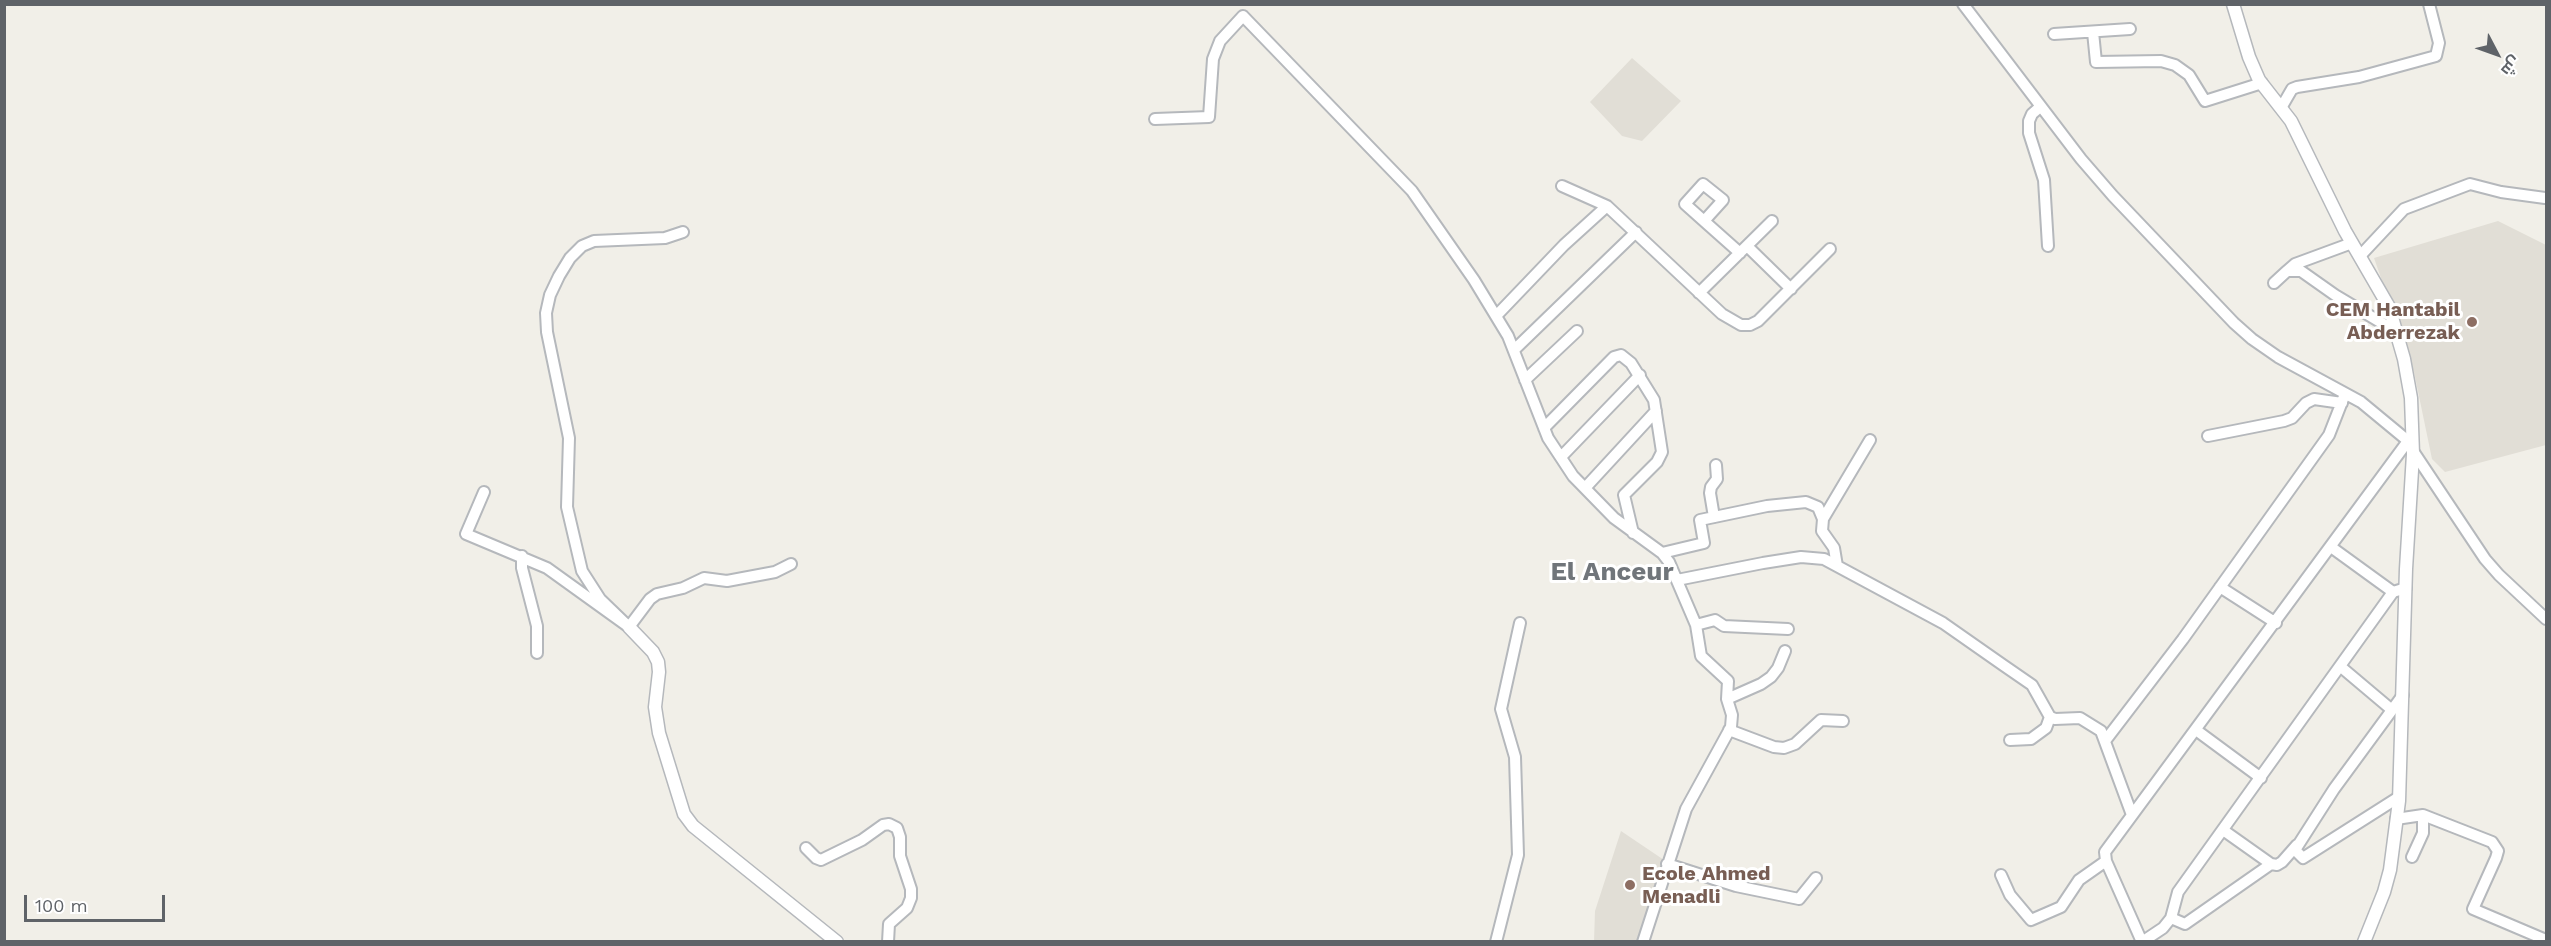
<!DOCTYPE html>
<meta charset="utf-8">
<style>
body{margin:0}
#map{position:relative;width:2551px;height:946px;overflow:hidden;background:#f1efe8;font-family:"Work Sans",Cairo,sans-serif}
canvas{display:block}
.frame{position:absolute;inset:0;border:6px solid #5f6368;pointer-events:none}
.north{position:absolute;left:2467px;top:24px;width:60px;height:60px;-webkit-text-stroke:4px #fff;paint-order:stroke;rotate:131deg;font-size:16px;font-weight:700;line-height:24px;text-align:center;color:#5f6368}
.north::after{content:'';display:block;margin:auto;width:21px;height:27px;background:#5f6368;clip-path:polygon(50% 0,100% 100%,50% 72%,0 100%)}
.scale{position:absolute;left:24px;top:895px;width:141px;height:27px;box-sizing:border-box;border:3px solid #5f6368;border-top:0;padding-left:8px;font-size:18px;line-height:21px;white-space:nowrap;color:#5f6368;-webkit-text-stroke:4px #fff;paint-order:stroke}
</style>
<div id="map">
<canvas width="2551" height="946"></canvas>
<div class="frame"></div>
<div class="north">ش</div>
<div class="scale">100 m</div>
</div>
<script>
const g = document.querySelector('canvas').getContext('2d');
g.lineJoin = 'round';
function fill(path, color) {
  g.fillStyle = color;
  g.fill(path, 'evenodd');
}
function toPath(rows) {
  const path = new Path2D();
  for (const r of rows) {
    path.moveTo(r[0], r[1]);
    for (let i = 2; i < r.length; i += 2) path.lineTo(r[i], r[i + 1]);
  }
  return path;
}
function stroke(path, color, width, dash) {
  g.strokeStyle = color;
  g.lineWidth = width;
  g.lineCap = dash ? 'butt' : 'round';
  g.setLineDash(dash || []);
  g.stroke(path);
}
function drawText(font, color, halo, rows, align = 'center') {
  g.font = font + ' "Work Sans",sans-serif';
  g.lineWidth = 6;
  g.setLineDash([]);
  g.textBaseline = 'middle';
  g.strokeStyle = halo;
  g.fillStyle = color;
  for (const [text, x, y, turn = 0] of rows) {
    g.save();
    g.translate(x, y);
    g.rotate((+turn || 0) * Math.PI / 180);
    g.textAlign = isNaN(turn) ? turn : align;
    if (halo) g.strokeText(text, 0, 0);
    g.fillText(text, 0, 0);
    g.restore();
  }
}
fill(toPath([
 [1632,58,1681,101,1642,141,1622,136,1590,102],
 [2498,221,2546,245,2546,445,2445,472,2432,459,2414,372,2374,258],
 [1621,831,1664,860,1639,941,1594,942,1595,911]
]), '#e1ded6');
const minor = toPath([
 [1963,4,2081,159,2113,196,2234,323,2252,339,2278,357,2361,402,2413,445],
 [2093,32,2096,62,2161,61,2175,65,2189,75,2205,101,2262,83],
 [2054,34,2130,29],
 [2040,107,2032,114,2029,121,2029,133,2044,180,2048,246],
 [2281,108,2292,89,2297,87,2359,77,2436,56,2439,43,2429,4],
 [1155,119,1209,117,1213,59,1220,41,1243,16,1412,191,1474,280,1508,336,1548,438,1573,476,1614,518,1662,553,1669,562,1696,625,1701,656,1728,681,1727,699,1732,715,1731,727,1686,809,1643,942],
 [1562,186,1607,206,1722,314,1741,325,1750,325,1758,321,1830,249],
 [1704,221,1723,200,1703,184,1685,204,1704,221,1740,253],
 [1747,246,1791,289],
 [2360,256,2404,209,2470,184,2501,192,2545,198],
 [2287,271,2295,264,2352,243],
 [2274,283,2287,271,2301,271,2335,295,2397,332],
 [1699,293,1772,221],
 [1496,316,1564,245,1607,206],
 [1514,350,1636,232],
 [1525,380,1577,331],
 [1544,428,1614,357,1621,355,1631,363,1654,400,1662,452,1657,462,1624,495,1633,533],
 [2208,436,2284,421,2292,418,2306,403,2314,399,2342,403],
 [2413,451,2485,559,2499,575,2546,619],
 [1561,457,1640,375],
 [1585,488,1656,411],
 [484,492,466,534,547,568,629,627,600,599,582,571,567,507,569,438,547,332,546,313,550,295,559,276,570,258,582,246,594,241,665,238,683,232],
 [1714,517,1710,493,1711,487,1717,479,1716,465],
 [1823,519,1870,440],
 [2331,547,2393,592],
 [1662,553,1704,543,1700,520,1767,506,1806,502,1818,507,1823,519,1822,531,1834,548,1837,566],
 [522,556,522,568,537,626,537,653],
 [1677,580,1763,563,1801,557,1824,559,1943,623,2003,665,2032,685,2050,717,2055,719,2080,718,2101,731,2132,815],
 [2220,587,2276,623],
 [1696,625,1715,620,1724,626,1788,629],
 [629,627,650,599,657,594,683,588,704,578,727,581,775,572,791,564],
 [2341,667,2392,710],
 [1727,699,1761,684,1771,677,1778,668,1785,651],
 [1729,730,1774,747,1784,748,1795,744,1821,720,1843,721],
 [2196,730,2261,778],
 [2010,740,2031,739,2046,728,2050,717],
 [2105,741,2183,639,2329,435,2345,394],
 [2399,797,2303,858,2295,850,2334,789,2403,695],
 [2396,819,2423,815,2492,842,2498,851,2496,858,2473,909,2546,940],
 [2223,830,2271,864,2277,865,2282,862,2297,845],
 [806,848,816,858,821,860,862,840,883,825,889,824,897,828,900,837,900,856,911,889,911,898,907,908,889,924,888,942],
 [2412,857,2423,833,2423,815],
 [1667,864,1736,886,1799,899,1816,878],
 [2001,875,2010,895,2031,920,2061,907,2079,880,2106,861],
 [2171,918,2185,924,2271,864],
 [1496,942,1518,855,1515,757,1501,709,1520,623],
 [2142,942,2106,861,2105,852,2408,441],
 [2142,942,2163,928,2171,918,2178,892,2393,592,2406,588]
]);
const tertiary = toPath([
 [2233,4,2249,57,2259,80,2291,121,2345,231,2389,307,2404,359,2411,398,2413,454,2406,569,2399,801,2390,870,2384,892,2364,942],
 [629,627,653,652,658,662,659,672,655,707,659,733,684,814,693,826,837,942]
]);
stroke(minor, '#b5b8bc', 14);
stroke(tertiary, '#b5b8bc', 15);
stroke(minor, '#fff', 10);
stroke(tertiary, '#fff', 12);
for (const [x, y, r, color] of [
 [2472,322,6,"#8d6e63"],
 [1630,885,6,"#8d6e63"]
]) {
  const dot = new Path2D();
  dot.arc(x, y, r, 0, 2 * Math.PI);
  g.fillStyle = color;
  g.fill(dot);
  stroke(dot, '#fff', 2);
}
drawText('bold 20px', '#785e54', '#fff', [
 ["CEM Hantabil",2460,310],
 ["Abderrezak",2460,333],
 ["Ecole Ahmed",1642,874,"left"],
 ["Menadli",1642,897,"left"]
], 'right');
drawText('bold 26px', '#70757a', '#fff', [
 ["El Anceur",1612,572]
]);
</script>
